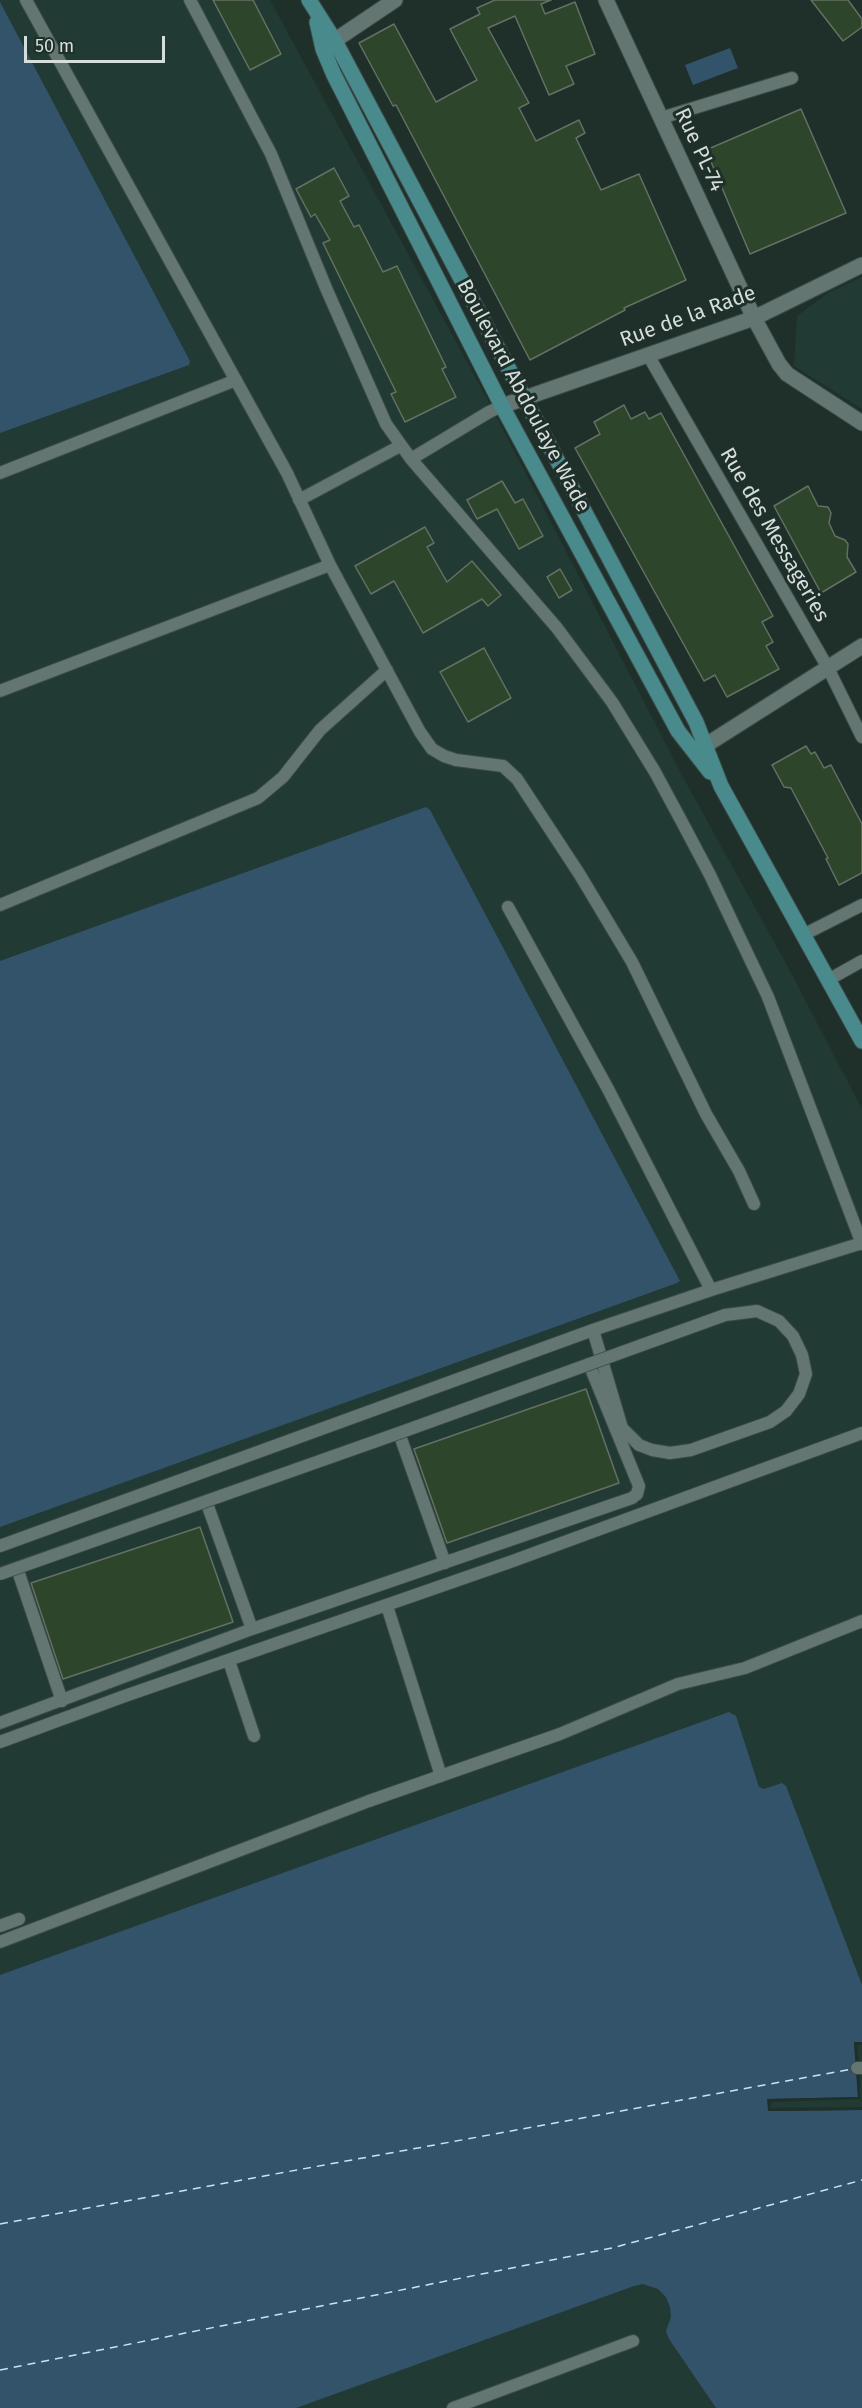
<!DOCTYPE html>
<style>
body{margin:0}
#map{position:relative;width:862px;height:2408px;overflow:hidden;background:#1f2f2a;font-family:"Fira Sans",sans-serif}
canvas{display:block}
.scale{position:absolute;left:24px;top:36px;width:141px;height:27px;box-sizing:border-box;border:3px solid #d5dedb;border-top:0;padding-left:8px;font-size:18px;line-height:21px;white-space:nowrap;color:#d5dedb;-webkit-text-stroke:4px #1f2f2a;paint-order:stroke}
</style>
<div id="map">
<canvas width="862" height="2408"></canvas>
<div class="scale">50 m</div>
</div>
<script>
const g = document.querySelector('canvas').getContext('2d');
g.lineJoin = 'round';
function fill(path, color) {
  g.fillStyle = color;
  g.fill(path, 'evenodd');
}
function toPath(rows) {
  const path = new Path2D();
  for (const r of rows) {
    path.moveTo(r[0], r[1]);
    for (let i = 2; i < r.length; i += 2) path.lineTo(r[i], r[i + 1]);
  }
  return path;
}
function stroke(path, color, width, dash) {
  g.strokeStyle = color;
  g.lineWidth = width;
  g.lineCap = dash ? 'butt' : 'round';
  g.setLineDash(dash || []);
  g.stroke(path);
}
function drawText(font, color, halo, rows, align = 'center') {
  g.font = font + ' "Fira Sans",sans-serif';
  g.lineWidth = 6;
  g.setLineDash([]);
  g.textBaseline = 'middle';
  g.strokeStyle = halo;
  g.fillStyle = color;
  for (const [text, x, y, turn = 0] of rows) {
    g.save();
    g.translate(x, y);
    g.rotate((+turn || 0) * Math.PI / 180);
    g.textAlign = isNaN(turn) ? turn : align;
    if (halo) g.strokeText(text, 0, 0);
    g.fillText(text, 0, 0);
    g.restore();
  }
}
fill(toPath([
 [0,0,270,0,492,408,684,779,788,967,862,1109,862,2408,0,2408],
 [862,277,862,409,794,366,797,316,828,293]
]), '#223a34');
fill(toPath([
 [0,2,190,361,189,365,0,433],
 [730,48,738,68,693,85,685,65],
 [426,807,430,810,680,1281,677,1283,0,1527,0,961],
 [729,1712,736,1716,759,1787,764,1789,782,1783,786,1786,862,1985,862,2042,854,2042,858,2097,768,2099,769,2111,862,2110,862,2408,716,2408,669,2339,666,2331,671,2317,670,2307,666,2297,658,2289,643,2284,634,2286,296,2408,0,2408,0,1975]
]), '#33536b');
fill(toPath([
 [854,2042,862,2042,862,2045,857,2045,860,2068,860,2099,771,2102,771,2108,862,2107,862,2110,768,2111,767,2099,858,2097]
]), '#1f2f2a');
stroke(toPath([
 [0,2224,852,2069],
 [0,2370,612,2248,862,2180]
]), '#c2e4ff', 1.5, [8, 6]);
const building = toPath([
 [213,0,253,0,281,54,250,70,213,0],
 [495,0,551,0,541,4,545,14,575,2,595,54,566,66,574,84,549,95,515,16,488,28,529,103,519,108,536,141,579,120,585,133,576,138,601,190,639,174,686,280,624,308,625,310,530,360,396,105,393,106,359,43,394,24,436,102,477,80,450,29,480,14,477,8,495,0],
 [811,0,848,0,862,19,862,27,843,41,811,0],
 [801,109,846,213,750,254,706,150,801,109],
 [334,168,349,196,340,201,354,227,359,225,383,272,397,266,446,367,442,369,456,397,405,422,391,394,396,392,323,243,330,240,315,214,311,217,296,189,334,168],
 [624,405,631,419,645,412,649,419,661,413,773,616,762,622,773,642,766,646,779,669,727,697,715,675,704,681,575,448,600,434,594,422,624,405],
 [502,481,515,503,523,499,543,536,519,549,497,509,477,519,467,500,502,481],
 [808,486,818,506,828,507,831,513,829,523,835,536,845,540,848,544,847,557,856,572,821,593,774,506,808,486],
 [425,527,434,543,427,547,447,582,472,561,501,595,488,606,482,599,423,633,394,581,371,594,355,566,425,527],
 [560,569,572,590,559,598,547,577,560,569],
 [484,648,511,698,468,722,440,672,484,648],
 [806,746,811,754,815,752,824,768,831,765,862,824,862,873,839,885,826,859,828,858,791,788,784,787,772,765,806,746],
 [586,1389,619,1483,447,1543,414,1449,586,1389],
 [200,1527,233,1622,63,1679,31,1583,200,1527]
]);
fill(building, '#2d462b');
stroke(building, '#657064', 1.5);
const lane = toPath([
 [26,0,287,473,330,565],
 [190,0,271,154,326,288,386,424,411,459,557,628,612,702,655,772,683,824,710,875,768,997,862,1244],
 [661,118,792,78],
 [648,355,828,668,862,737],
 [411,459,489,412,502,406],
 [0,473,236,380],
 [299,500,400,446],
 [0,691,330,565,420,732,432,749,444,756,456,760,503,766,517,779,580,875,632,962,706,1114,739,1171,754,1204],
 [0,905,258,798,283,777,320,730,387,670],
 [508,907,608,1089,711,1290],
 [805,934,862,905],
 [828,980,862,961],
 [593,1330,622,1428,639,1445,652,1450,670,1453,691,1450,770,1422,786,1411,799,1394,806,1374,802,1355,793,1336,779,1321,757,1311,725,1315,642,1345],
 [399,1433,445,1563],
 [206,1501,252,1629],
 [0,1546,593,1330,711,1290,862,1243],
 [17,1568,62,1701],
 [387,1606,441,1776],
 [229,1661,254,1736],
 [0,1723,252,1629,632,1498,637,1494,639,1486,589,1364],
 [0,1742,122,1697,510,1562,862,1433],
 [0,1926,19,1919],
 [0,1942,369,1801,560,1734,678,1684,745,1668,862,1621],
 [857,2068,862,2068],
 [453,2408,633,2341]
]);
const street = toPath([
 [606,0,754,318,779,364,787,374,862,423],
 [325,47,395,0],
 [502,406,754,318,862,265],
 [695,752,862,646]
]);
const secondary = toPath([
 [309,0,335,41,696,722,721,786,862,1041],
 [317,22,323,49,334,75,502,406,678,731,710,772]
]);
stroke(lane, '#3d4b47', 14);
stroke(street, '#3d4b47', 17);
stroke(secondary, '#3d4b47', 17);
stroke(lane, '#647671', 12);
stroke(street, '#647671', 15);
stroke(secondary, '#498a8d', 15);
const laneBridge = toPath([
 [0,1574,399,1433,642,1345]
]);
stroke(laneBridge, '#3d4b47', 14, []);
stroke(laneBridge, '#647671', 12);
drawText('21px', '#d5dedb', '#1f2f2a', [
 ["Rue PL-74",699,150,65],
 ["Rue de la Rade",688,317,-20],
 ["Boulevard Abdoulaye Wade",523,396,62],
 ["Rue des Messageries",774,535,60]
]);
</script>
